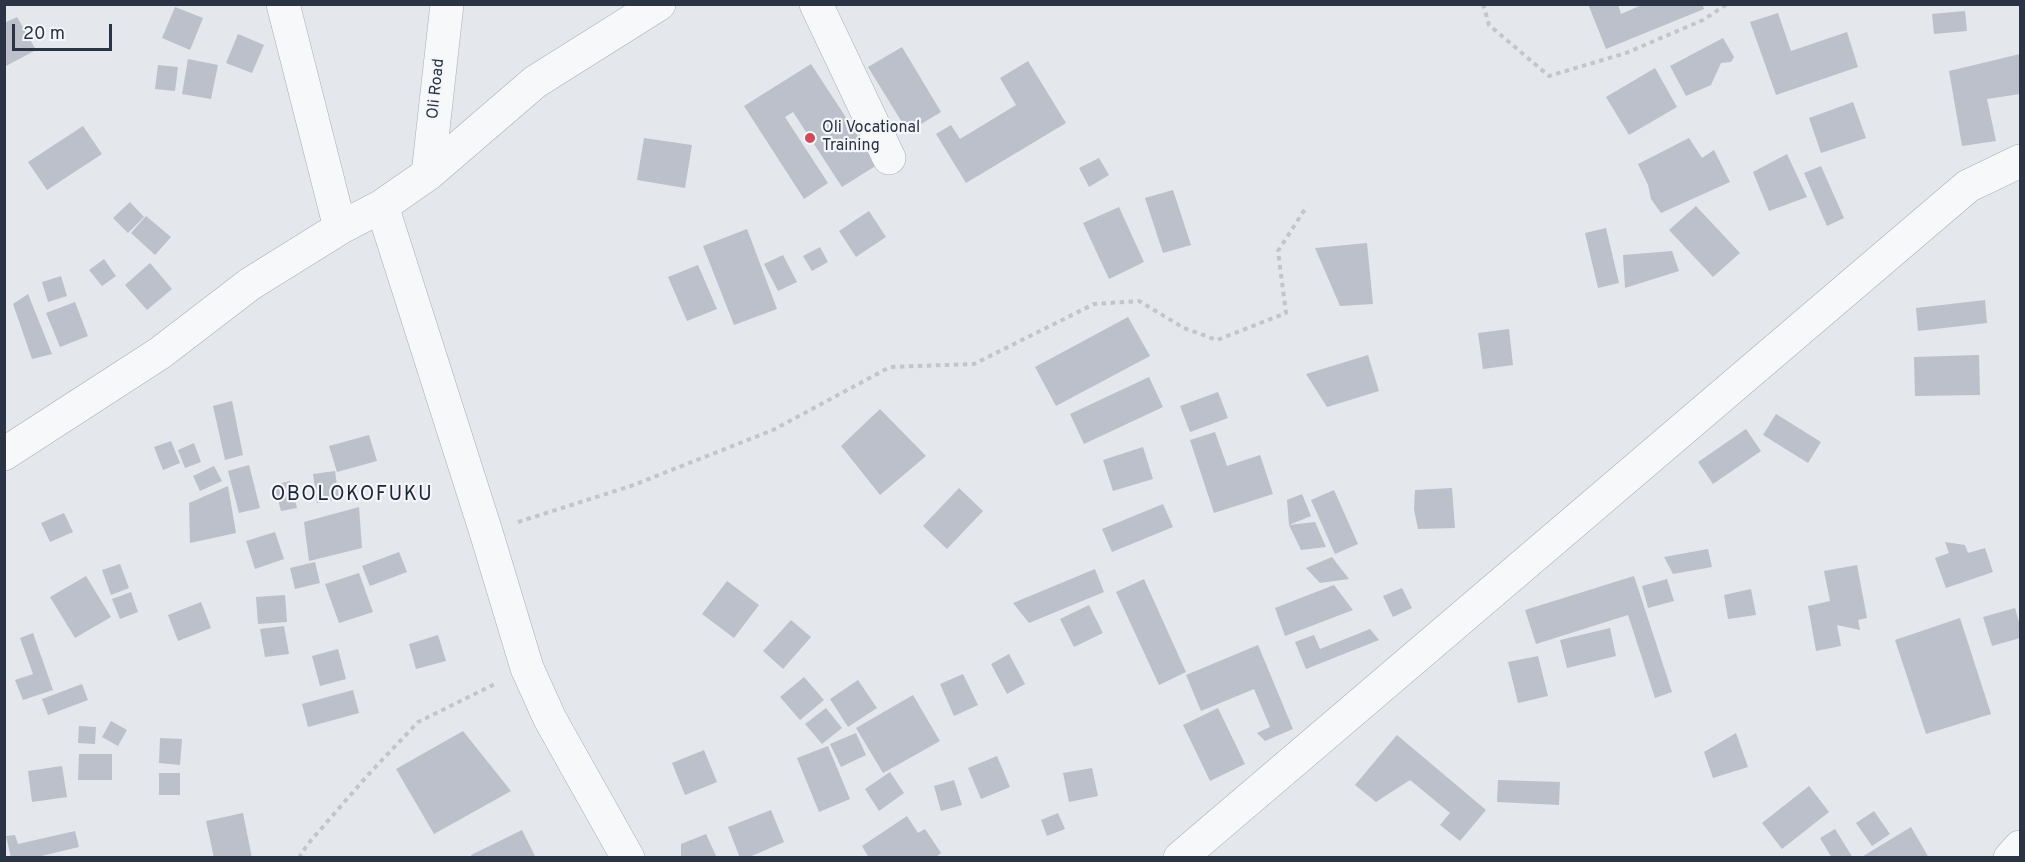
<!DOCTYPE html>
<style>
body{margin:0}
#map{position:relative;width:2025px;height:862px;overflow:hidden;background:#e4e7ec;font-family:Overpass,sans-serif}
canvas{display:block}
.frame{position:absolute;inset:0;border:6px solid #2b3445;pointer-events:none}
.scale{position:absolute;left:12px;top:24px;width:100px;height:27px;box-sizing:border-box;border:3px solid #2b3445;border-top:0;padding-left:8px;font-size:18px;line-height:21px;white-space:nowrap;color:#2b3445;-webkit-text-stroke:4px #f4f6f9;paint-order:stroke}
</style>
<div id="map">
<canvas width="2025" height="862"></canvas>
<div class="frame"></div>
<div class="scale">20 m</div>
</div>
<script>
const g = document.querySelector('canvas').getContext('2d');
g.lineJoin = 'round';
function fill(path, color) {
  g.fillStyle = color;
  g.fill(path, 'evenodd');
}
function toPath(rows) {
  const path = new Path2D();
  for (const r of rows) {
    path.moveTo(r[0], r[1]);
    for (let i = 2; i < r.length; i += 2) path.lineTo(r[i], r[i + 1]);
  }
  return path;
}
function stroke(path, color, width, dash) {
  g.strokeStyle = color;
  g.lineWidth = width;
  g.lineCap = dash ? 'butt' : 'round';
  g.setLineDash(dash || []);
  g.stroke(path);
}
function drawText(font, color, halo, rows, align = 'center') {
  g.font = font + ' Overpass,sans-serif';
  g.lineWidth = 4.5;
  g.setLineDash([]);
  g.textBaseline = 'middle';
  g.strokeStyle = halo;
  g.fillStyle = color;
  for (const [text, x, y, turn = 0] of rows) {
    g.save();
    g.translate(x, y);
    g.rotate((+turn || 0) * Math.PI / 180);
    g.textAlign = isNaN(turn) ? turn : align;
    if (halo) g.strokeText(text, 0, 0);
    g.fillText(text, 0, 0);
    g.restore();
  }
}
fill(toPath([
 [1588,4,1618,4,1621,14,1644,4,1702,4,1704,9,1606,49],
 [175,7,203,18,190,50,162,38],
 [1965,11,1967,31,1934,34,1932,14],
 [1778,13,1791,51,1847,32,1858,67,1776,95,1750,22],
 [17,17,36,50,4,67,4,23],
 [238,34,264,45,252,73,226,63],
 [1723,38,1734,57,1731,62,1721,63,1711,85,1686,96,1670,66],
 [902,47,941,112,908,132,868,67],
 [2020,54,2020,94,1987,99,1996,141,1962,146,1949,71],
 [188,59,218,65,211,99,182,94],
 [1028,61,1066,123,966,183,936,134,951,125,960,139,1016,105,1000,78],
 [811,64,877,165,842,187,793,112,785,117,828,183,804,199,744,106],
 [158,65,178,67,175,91,155,89],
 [1655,68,1677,107,1629,135,1606,97],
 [1853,102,1866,138,1821,153,1809,118],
 [83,126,102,154,47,190,28,162],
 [644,138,692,145,685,188,637,180],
 [1689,138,1702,158,1714,150,1730,182,1661,213,1651,199,1648,185,1638,164],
 [1787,154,1807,197,1769,211,1753,172],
 [1099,158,1109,175,1089,187,1079,168],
 [1821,166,1844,218,1827,226,1804,173],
 [1173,190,1191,245,1163,253,1145,198],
 [130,202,144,217,128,233,113,218],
 [1696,206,1740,253,1713,277,1669,230],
 [1119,207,1144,262,1109,279,1083,223],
 [869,211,886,237,856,257,839,231],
 [146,216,171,237,155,255,131,233],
 [1606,228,1619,283,1598,288,1585,233],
 [747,229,777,309,734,325,703,246],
 [1367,243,1373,304,1340,306,1315,248],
 [820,247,828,262,812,271,803,256],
 [1672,251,1679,271,1625,288,1623,255],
 [783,255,797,282,778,291,764,264],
 [104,259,116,276,102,286,89,270],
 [150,263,172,289,147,310,125,285],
 [698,265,717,309,687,321,668,277],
 [61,276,67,296,48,302,42,282],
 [28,294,52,354,32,359,13,304],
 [1985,300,1987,323,1918,331,1916,308],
 [75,302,88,336,60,347,46,313],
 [1128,317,1150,356,1056,406,1035,367],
 [1509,329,1513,365,1483,369,1478,333],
 [1368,355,1379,391,1327,407,1306,374],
 [1979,355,1980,395,1915,396,1914,357],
 [1149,377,1163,407,1084,444,1070,414],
 [1218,392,1228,418,1190,432,1180,406],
 [232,401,243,455,225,460,213,406],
 [880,409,926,456,880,495,841,446],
 [1776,414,1821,442,1808,463,1763,435],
 [1746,429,1761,451,1713,484,1698,462],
 [1215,432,1227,466,1260,455,1273,494,1214,513,1190,440],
 [369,435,377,461,337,472,329,446],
 [171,441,180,463,163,470,154,447],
 [194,443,201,462,185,468,178,450],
 [1143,447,1153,479,1113,491,1103,460],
 [249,465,260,508,239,513,228,471],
 [214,466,222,481,200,491,193,476],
 [335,471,339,499,317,503,313,474],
 [290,481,297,508,281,511,274,485],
 [228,486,236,533,190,543,189,503],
 [959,488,983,511,947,549,923,526],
 [1452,488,1455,528,1418,529,1414,509,1415,490],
 [1334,490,1358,544,1335,554,1311,500],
 [1302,494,1311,516,1289,525,1287,500],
 [1163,504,1173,527,1112,552,1102,529],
 [359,507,362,548,309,561,304,522],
 [64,513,73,532,50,542,41,523],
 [1315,522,1326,547,1301,550,1289,525],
 [275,532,284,559,255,569,246,541],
 [1945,542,1965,545,1968,553,1985,548,1993,572,1946,588,1935,558,1949,553],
 [1708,549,1712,567,1673,574,1664,557],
 [399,552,407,572,370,586,362,566],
 [1332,557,1349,579,1320,583,1306,568],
 [315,562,320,583,295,589,290,568],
 [120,564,129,588,111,595,102,570],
 [1857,565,1867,618,1858,620,1860,630,1837,625,1841,646,1816,651,1808,606,1830,601,1824,571],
 [1095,569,1104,592,1029,623,1013,603],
 [359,573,373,612,339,623,325,584],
 [86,576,111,617,75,638,50,597],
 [1634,576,1672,692,1655,698,1628,615,1536,644,1525,610],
 [1144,579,1186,672,1159,685,1116,592],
 [1667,579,1674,601,1648,608,1642,586],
 [727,581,759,605,734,638,702,614],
 [1334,585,1353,610,1285,636,1275,608],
 [1402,588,1412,608,1393,617,1383,596],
 [1751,589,1756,615,1728,619,1724,595],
 [131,592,138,612,120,619,112,599],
 [285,595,287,622,258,624,256,597],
 [201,602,211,628,178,641,168,615],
 [1089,605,1103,633,1074,647,1060,619],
 [2015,608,2020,626,2020,638,1992,646,1983,617],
 [1960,618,1991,714,1926,734,1895,640],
 [791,620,811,637,783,669,763,651],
 [284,626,289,654,265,657,260,629],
 [1610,628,1616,656,1567,668,1560,640],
 [1370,629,1379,640,1306,669,1295,642,1314,635,1320,649],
 [33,633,53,690,23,700,15,680,33,674,20,638],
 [438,635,446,661,416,669,409,644],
 [1258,645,1293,729,1265,741,1257,733,1270,727,1254,689,1201,711,1186,675],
 [338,649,346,679,320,686,312,656],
 [1009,654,1025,684,1007,694,991,664],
 [1538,656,1548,696,1518,703,1508,662],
 [963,674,978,705,954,716,940,684],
 [804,677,824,700,800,720,780,697],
 [858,680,877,708,848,727,830,699],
 [82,684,88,700,48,715,42,699],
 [353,690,359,713,308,727,302,704],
 [913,695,940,741,883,773,856,728],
 [826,708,842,728,822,744,805,724],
 [1218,708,1245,764,1210,781,1183,725],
 [111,721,127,730,118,746,102,737],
 [79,726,96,727,95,744,78,743],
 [463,731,511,791,434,834,396,769],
 [856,733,866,755,841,767,830,744],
 [1736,733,1748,767,1713,778,1704,752],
 [1397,735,1486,810,1460,841,1440,825,1450,813,1410,780,1376,802,1355,785],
 [160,738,182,739,180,765,159,763],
 [828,746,850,799,819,812,797,758],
 [704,750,717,782,685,795,672,763],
 [79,754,112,754,112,780,78,780],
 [997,756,1010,787,981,799,968,768],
 [62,766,67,797,32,802,28,771],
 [1092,768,1098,796,1069,802,1063,773],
 [890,772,904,793,879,811,865,789],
 [159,773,180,773,180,795,159,795],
 [954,780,962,805,941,811,934,786],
 [1498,780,1560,782,1559,805,1497,802],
 [1809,786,1829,812,1782,849,1762,823],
 [771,810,784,842,747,858,740,858,728,827],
 [1874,811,1890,834,1872,846,1856,823],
 [243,813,252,858,214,858,206,821],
 [1058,813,1065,829,1047,836,1041,820],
 [907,816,918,833,925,829,941,853,935,858,869,858,862,846],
 [1911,827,1929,858,1860,858],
 [1835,829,1853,858,1832,858,1820,838],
 [522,830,536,858,472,858,471,855],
 [75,831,79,847,33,858,11,858,6,836,15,835,18,844],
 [706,834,717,858,681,858,681,844]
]), '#bbc0ca');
const minor = toPath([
 [283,4,340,228],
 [816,4,889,158],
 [428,174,447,4],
 [382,206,486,532,527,668,550,719,628,858],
 [4,454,160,353,250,284,340,228,382,206,428,174,535,82,659,4],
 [1180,858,1968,186,2020,161],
 [2010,858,2020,847]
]);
stroke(minor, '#a9aeb7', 34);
stroke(toPath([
 [1483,4,1489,25,1549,76,1626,53,1703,20,1727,4],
 [518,522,631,486,773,430,890,367,974,364,1094,304,1139,301,1184,328,1217,340,1286,313,1278,251,1307,206],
 [299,858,307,845,367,776,418,722,497,683]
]), '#c2c5cb', 4, [4.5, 4.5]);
stroke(minor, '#f7f8fa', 33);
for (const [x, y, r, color] of [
 [810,138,6,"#d1495b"]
]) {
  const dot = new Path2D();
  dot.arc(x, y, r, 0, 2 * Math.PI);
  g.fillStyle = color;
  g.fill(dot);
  stroke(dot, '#f4f6f9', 2);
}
drawText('16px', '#2b3445', '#f4f6f9', [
 ["Oli Road",437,89,-84]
]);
drawText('16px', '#2b3445', '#f4f6f9', [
 ["Oli Vocational",822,129],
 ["Training",822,147]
], 'left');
g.letterSpacing = '1.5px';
drawText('20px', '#1d2536', '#f4f6f9', [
 ["OBOLOKOFUKU",352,496]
]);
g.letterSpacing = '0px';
</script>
